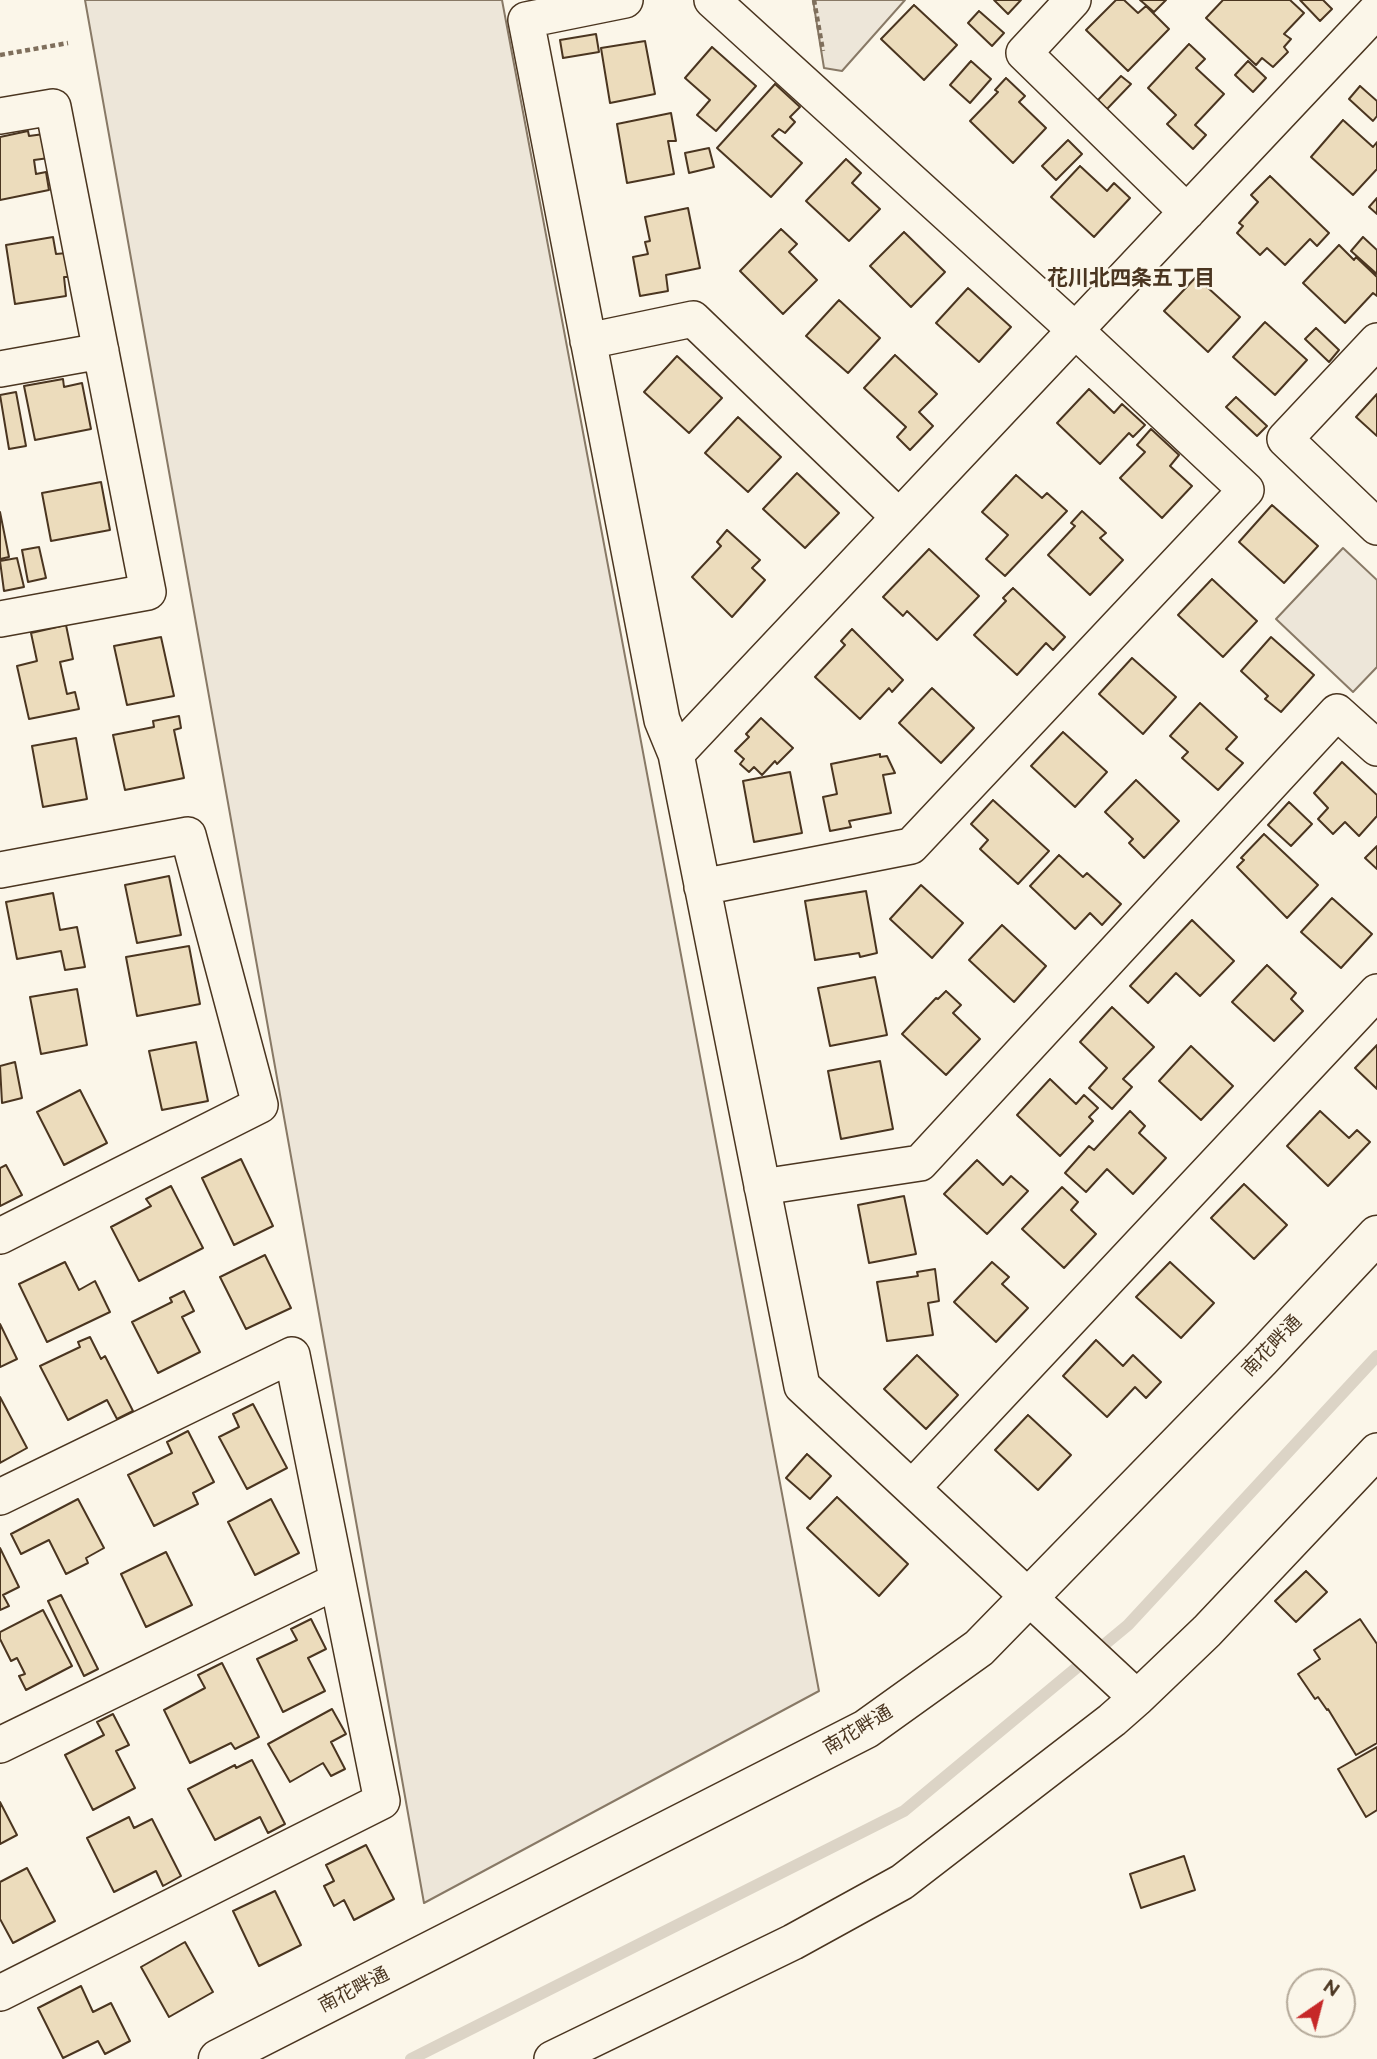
<!DOCTYPE html>
<meta charset="utf-8">
<style>
body{margin:0}
#map{position:relative;width:1377px;height:2059px;overflow:hidden;background:#fbf6e9;font-family:Raleway,sans-serif}
canvas{display:block}
.north{position:absolute;left:1286px;top:1968px;width:70px;height:70px;box-sizing:border-box;background:#fbf6e9;border:2px solid #b4a999;border-radius:50%;rotate:35deg;font-size:19px;font-weight:700;line-height:28px;text-align:center;color:#4a3520}
.north::after{content:'';display:block;margin:auto;width:24px;height:32px;background:#c62828;clip-path:polygon(50% 0,100% 100%,50% 72%,0 100%)}
</style>
<div id="map">
<canvas width="1377" height="2059"></canvas>
<div class="north">N</div>
</div>
<script>
const g = document.querySelector('canvas').getContext('2d');
g.lineJoin = 'round';
function fill(path, color) {
  g.fillStyle = color;
  g.fill(path, 'evenodd');
}
function toPath(rows) {
  const path = new Path2D();
  for (const r of rows) {
    path.moveTo(r[0], r[1]);
    for (let i = 2; i < r.length; i += 2) path.lineTo(r[i], r[i + 1]);
  }
  return path;
}
function stroke(path, color, width, dash) {
  g.strokeStyle = color;
  g.lineWidth = width;
  g.lineCap = dash ? 'butt' : 'round';
  g.setLineDash(dash || []);
  g.stroke(path);
}
function drawText(font, color, halo, rows, align = 'center') {
  g.font = font + ' Raleway,"Noto Sans JP",sans-serif';
  g.lineWidth = 5;
  g.setLineDash([]);
  g.textBaseline = 'middle';
  g.strokeStyle = halo;
  g.fillStyle = color;
  for (const [text, x, y, turn = 0] of rows) {
    g.save();
    g.translate(x, y);
    g.rotate((+turn || 0) * Math.PI / 180);
    g.textAlign = isNaN(turn) ? turn : align;
    if (halo) g.strokeText(text, 0, 0);
    g.fillText(text, 0, 0);
    g.restore();
  }
}
const green = toPath([
 [85,0,502,0,819,1691,424,1903,85,0],
 [813,0,905,0,842,71,824,68,813,0],
 [1343,548,1377,580,1377,667,1353,692,1276,619,1343,548]
]);
fill(green, '#ede6d9');
stroke(green, '#887966', 2);
stroke(toPath([
 [411,2059,904,1811,1128,1625,1377,1356]
]), '#dcd4c6', 12);
const building = toPath([
 [994,0,1021,0,1008,14,994,0],
 [1116,0,1124,0,1138,13,1146,6,1169,29,1128,71,1086,30,1116,0],
 [1140,0,1166,0,1154,12,1140,0],
 [1223,0,1290,0,1304,13,1284,34,1291,39,1284,47,1288,52,1273,67,1262,58,1256,65,1206,18,1223,0],
 [1300,0,1323,0,1332,9,1320,21,1300,0],
 [914,5,957,45,924,80,881,39,914,5],
 [979,11,1004,33,992,46,968,23,979,11],
 [596,34,599,52,563,58,560,40,596,34],
 [645,41,655,94,610,103,601,48,645,41],
 [1189,44,1205,59,1196,68,1224,94,1195,125,1206,135,1193,149,1167,124,1176,115,1148,88,1189,44],
 [712,47,756,86,716,131,697,115,710,100,685,78,712,47],
 [971,61,991,79,970,103,950,85,971,61],
 [1248,61,1266,78,1253,92,1235,75,1248,61],
 [1121,76,1131,84,1107,109,1098,100,1121,76],
 [1006,78,1025,96,1019,102,1046,128,1013,163,970,121,998,92,995,90,1006,78],
 [775,84,800,107,790,117,795,122,785,133,779,129,772,136,802,163,771,197,717,148,775,84],
 [1360,86,1377,101,1377,116,1373,121,1349,99,1360,86],
 [671,113,676,141,668,141,674,174,627,183,617,124,671,113],
 [1343,120,1373,147,1377,142,1377,169,1353,195,1311,157,1343,120],
 [28,131,29,136,44,134,49,158,34,160,36,174,46,172,49,190,0,200,0,137,28,131],
 [1068,140,1082,154,1056,180,1042,166,1068,140],
 [709,148,714,167,689,173,685,153,709,148],
 [846,159,861,173,852,183,880,209,849,241,806,201,846,159],
 [1080,166,1107,191,1114,183,1130,198,1094,237,1051,197,1080,166],
 [1270,176,1329,233,1317,246,1310,239,1285,265,1267,248,1260,255,1237,233,1243,226,1239,223,1258,202,1251,195,1270,176],
 [1377,198,1377,214,1369,207,1377,198],
 [688,208,700,268,666,275,668,291,640,296,633,257,648,254,645,242,650,241,645,217,688,208],
 [781,229,797,244,789,252,817,280,783,314,740,271,781,229],
 [904,232,945,272,911,307,870,266,904,232],
 [53,237,56,254,67,253,70,277,64,277,66,296,15,304,6,245,53,237],
 [1363,237,1377,250,1377,274,1351,251,1363,237],
 [1339,245,1354,260,1356,257,1377,277,1377,296,1373,293,1345,323,1303,283,1339,245],
 [1196,277,1240,317,1208,352,1164,311,1196,277],
 [968,288,1011,327,979,362,936,323,968,288],
 [839,300,880,338,848,373,806,336,839,300],
 [1265,322,1307,360,1275,395,1233,357,1265,322],
 [1316,328,1339,350,1329,362,1305,339,1316,328],
 [895,355,937,394,919,412,933,426,910,450,897,437,906,427,864,388,895,355],
 [677,356,722,398,689,433,644,392,677,356],
 [63,379,64,387,82,383,91,429,35,440,24,386,63,379],
 [1089,389,1114,413,1122,404,1145,425,1133,437,1129,433,1100,464,1057,423,1089,389],
 [16,392,26,446,9,449,0,395,16,392],
 [1377,394,1377,436,1356,417,1377,394],
 [1236,397,1267,426,1257,436,1226,407,1236,397],
 [738,417,781,457,748,492,705,453,738,417],
 [1151,429,1179,455,1170,466,1192,486,1162,518,1120,478,1145,452,1137,445,1151,429],
 [797,473,839,513,805,548,763,509,797,473],
 [1016,475,1042,498,1047,493,1067,511,1005,576,986,559,1008,535,982,512,1016,475],
 [101,482,110,530,51,541,42,493,101,482],
 [1272,505,1318,546,1284,583,1239,542,1272,505],
 [1082,511,1106,533,1100,538,1123,560,1090,595,1048,555,1075,526,1071,523,1082,511],
 [0,512,9,557,0,559,0,512],
 [727,530,760,560,752,568,765,580,732,617,692,577,721,546,717,542,727,530],
 [39,547,46,578,28,582,22,550,39,547],
 [929,549,979,596,937,640,907,611,903,616,883,597,929,549],
 [17,558,24,587,4,591,0,561,17,558],
 [1212,579,1257,621,1223,657,1178,615,1212,579],
 [1013,588,1065,637,1053,650,1046,643,1017,675,974,635,1006,601,1003,598,1013,588],
 [66,625,73,659,60,662,67,694,75,692,79,709,29,719,17,666,37,661,31,633,66,625],
 [852,629,903,680,892,692,889,688,860,719,815,677,845,645,841,641,852,629],
 [161,637,174,696,127,705,114,646,161,637],
 [1271,637,1314,675,1281,712,1265,699,1268,696,1241,671,1271,637],
 [1132,658,1176,697,1143,734,1099,694,1132,658],
 [932,688,974,728,941,763,899,723,932,688],
 [1200,703,1237,737,1226,749,1243,763,1218,790,1182,758,1188,752,1170,736,1200,703],
 [179,716,181,728,174,730,184,778,125,790,113,735,154,727,153,721,179,716],
 [761,718,793,748,777,764,775,761,762,775,754,767,749,772,740,764,744,759,735,751,749,737,746,734,761,718],
 [1063,732,1107,772,1075,807,1031,766,1063,732],
 [76,738,87,799,43,807,32,746,76,738],
 [880,754,880,757,887,756,895,773,883,775,891,813,849,821,851,827,830,831,823,797,837,794,831,764,880,754],
 [1342,762,1377,795,1377,816,1359,836,1345,822,1333,834,1318,819,1328,808,1314,793,1342,762],
 [790,772,802,833,754,842,743,781,790,772],
 [1136,780,1179,821,1144,858,1129,843,1133,839,1105,812,1136,780],
 [993,800,1049,851,1018,884,980,849,988,840,971,824,993,800],
 [1289,802,1312,824,1291,846,1268,825,1289,802],
 [1264,834,1318,885,1287,918,1237,867,1244,860,1241,858,1264,834],
 [1377,846,1377,869,1365,858,1377,846],
 [1059,855,1083,877,1087,873,1121,904,1102,925,1090,913,1075,929,1030,886,1059,855],
 [169,876,181,935,137,943,125,885,169,876],
 [921,885,963,923,932,958,890,919,921,885],
 [866,891,877,953,860,957,859,953,815,960,805,901,866,891],
 [53,893,60,930,77,927,85,967,65,970,61,951,17,959,6,902,53,893],
 [1332,898,1372,934,1341,968,1301,932,1332,898],
 [1192,920,1234,961,1200,996,1176,973,1148,1003,1130,986,1192,920],
 [1002,925,1046,966,1014,1002,969,960,1002,925],
 [189,946,200,1004,137,1016,126,957,189,946],
 [1267,965,1296,993,1291,999,1303,1011,1274,1041,1232,1002,1267,965],
 [875,977,887,1035,830,1046,818,988,875,977],
 [77,989,87,1045,41,1054,30,997,77,989],
 [946,991,961,1005,953,1013,980,1039,946,1075,902,1034,936,998,938,999,946,991],
 [1112,1007,1154,1047,1123,1079,1132,1087,1112,1109,1089,1088,1107,1068,1080,1042,1112,1007],
 [196,1042,208,1101,162,1110,149,1051,196,1042],
 [1377,1045,1377,1089,1355,1068,1377,1045],
 [1191,1046,1233,1086,1201,1120,1159,1081,1191,1046],
 [880,1061,893,1129,841,1139,828,1071,880,1061],
 [15,1062,22,1098,2,1103,0,1066,15,1062],
 [1050,1079,1076,1104,1084,1095,1098,1108,1089,1117,1093,1121,1060,1156,1017,1115,1050,1079],
 [80,1090,107,1143,64,1165,37,1112,80,1090],
 [1130,1111,1145,1126,1139,1133,1166,1158,1133,1194,1107,1169,1086,1192,1065,1173,1089,1146,1094,1150,1130,1111],
 [1320,1111,1349,1138,1357,1130,1370,1142,1328,1186,1287,1146,1320,1111],
 [241,1159,273,1226,234,1245,202,1178,241,1159],
 [977,1160,1003,1185,1011,1176,1028,1191,987,1234,944,1194,977,1160],
 [6,1165,22,1195,0,1206,0,1168,6,1165],
 [1244,1184,1287,1225,1254,1259,1211,1218,1244,1184],
 [171,1186,203,1248,139,1281,111,1227,151,1206,146,1199,171,1186],
 [1062,1187,1078,1202,1071,1210,1096,1234,1064,1268,1022,1229,1062,1187],
 [904,1196,916,1254,869,1263,858,1205,904,1196],
 [265,1255,291,1308,246,1329,220,1277,265,1255],
 [65,1262,79,1290,95,1281,110,1312,47,1342,19,1284,65,1262],
 [992,1262,1009,1277,1002,1284,1028,1308,996,1342,954,1302,992,1262],
 [1170,1262,1214,1303,1181,1338,1136,1297,1170,1262],
 [935,1269,939,1301,928,1303,933,1335,887,1341,877,1282,918,1276,917,1272,935,1269],
 [184,1291,194,1311,182,1317,200,1352,158,1373,132,1322,172,1302,170,1298,184,1291],
 [0,1324,17,1359,0,1367,0,1324],
 [90,1337,101,1359,105,1356,133,1411,117,1419,107,1400,68,1420,40,1366,80,1347,78,1342,90,1337],
 [1096,1340,1123,1366,1133,1355,1161,1382,1146,1398,1135,1387,1107,1417,1063,1376,1096,1340],
 [917,1355,958,1395,926,1429,884,1389,917,1355],
 [0,1397,27,1448,0,1463,0,1397],
 [253,1404,287,1468,247,1489,219,1437,239,1427,233,1414,253,1404],
 [1028,1415,1071,1455,1038,1490,995,1450,1028,1415],
 [188,1431,214,1482,193,1493,198,1504,154,1526,128,1475,172,1453,167,1442,188,1431],
 [807,1454,831,1476,810,1499,786,1478,807,1454],
 [837,1497,908,1564,879,1596,807,1528,837,1497],
 [78,1499,104,1548,86,1558,88,1563,66,1574,49,1540,21,1554,11,1534,78,1499],
 [271,1499,299,1553,255,1575,228,1522,271,1499],
 [0,1548,19,1587,3,1595,9,1606,0,1610,0,1548],
 [166,1552,192,1605,146,1627,121,1574,166,1552],
 [1306,1571,1327,1592,1296,1622,1275,1601,1306,1571],
 [61,1595,98,1669,84,1676,48,1601,61,1595],
 [43,1610,72,1666,26,1690,19,1676,25,1674,17,1658,11,1661,0,1639,0,1632,43,1610],
 [311,1619,326,1649,308,1658,325,1691,283,1712,257,1659,297,1640,291,1629,311,1619],
 [1360,1619,1377,1644,1377,1743,1356,1755,1328,1709,1327,1710,1318,1697,1315,1699,1298,1674,1320,1659,1314,1650,1360,1619],
 [222,1663,259,1737,235,1749,231,1743,190,1763,164,1710,205,1688,198,1675,222,1663],
 [332,1709,346,1734,331,1742,345,1769,331,1776,323,1763,290,1782,268,1744,332,1709],
 [113,1714,129,1745,116,1751,135,1788,93,1810,65,1755,104,1735,97,1722,113,1714],
 [1377,1747,1377,1810,1366,1817,1338,1769,1377,1747],
 [252,1760,285,1824,268,1833,260,1817,215,1840,188,1789,235,1765,236,1768,252,1760],
 [0,1802,17,1835,0,1844,0,1802],
 [129,1817,134,1828,152,1819,181,1876,163,1886,156,1871,114,1892,87,1838,129,1817],
 [366,1845,394,1899,354,1920,344,1900,334,1906,324,1886,334,1881,326,1865,366,1845],
 [1184,1856,1195,1890,1141,1908,1130,1874,1184,1856],
 [27,1868,55,1921,13,1943,0,1919,0,1882,27,1868],
 [275,1891,301,1945,259,1966,233,1911,275,1891],
 [185,1942,213,1992,169,2017,141,1967,185,1942],
 [81,1986,93,2012,111,2003,130,2041,105,2054,98,2041,63,2058,38,2008,81,1986]
]);
fill(building, '#ecdcbc');
stroke(building, '#4a3520', 2);
const street = toPath([
 [625,0,526,20,662,720,676,754],
 [1073,0,1024,53,1187,212],
 [0,116,53,107,148,592,0,619],
 [588,341,693,319,899,517],
 [1377,341,1285,439,1377,527],
 [0,369,101,351],
 [0,870,188,835,260,1105,0,1236],
 [702,887,911,846,1246,490,1075,330,712,0],
 [762,1187,920,1163,1337,712,1377,748],
 [912,1488,1377,992],
 [0,1497,292,1355,382,1801,0,1993],
 [1137,1698,802,1386,676,754,1377,10],
 [0,1745,337,1581],
 [552,2059,793,1942,902,1882,1112,1720,1137,1698,1207,1631,1377,1451]
]);
const secondary = toPath([
 [218,2059,866,1729,979,1648,1261,1359,1377,1235]
]);
stroke(street, '#4a3520', 38);
stroke(secondary, '#4a3520', 41);
stroke(toPath([
 [814,0,823,51],
 [0,55,68,43]
]), '#7f6f5c', 4.5, [5, 3.5]);
stroke(street, '#fbf6e9', 35);
stroke(secondary, '#fbf6e9', 38);
drawText('19px', '#4a3520', '#fbf6e9', [
 ["南花畔通",1272,1346,-46],
 ["南花畔通",858,1730,-31],
 ["南花畔通",354,1990,-27]
]);
drawText('bold 21px', '#4a3520', '#fbf6e9', [
 ["花川北四条五丁目",1131,279]
]);
</script>
